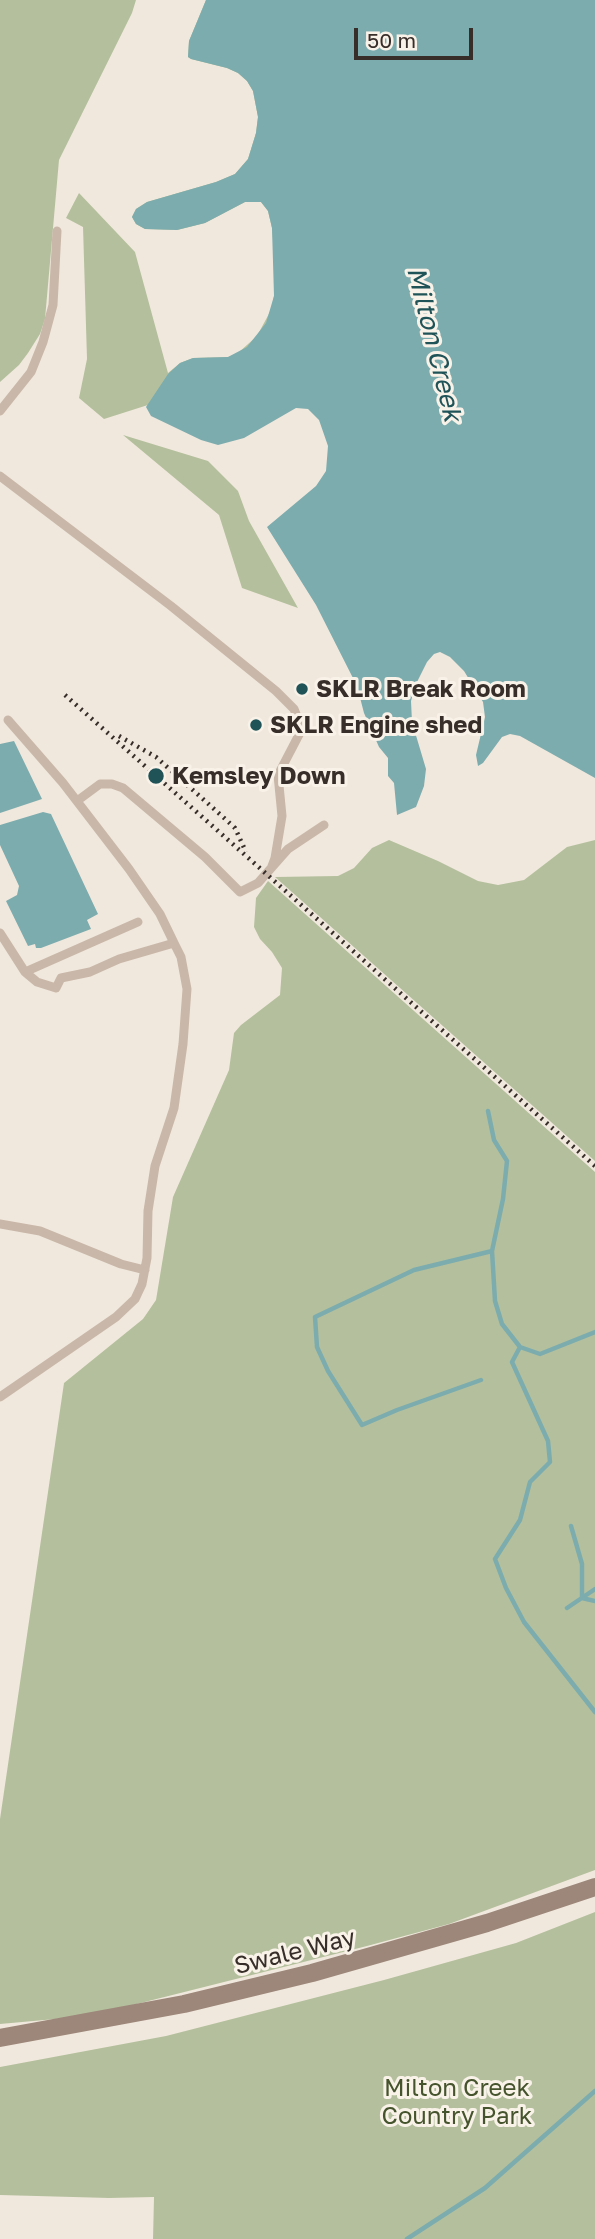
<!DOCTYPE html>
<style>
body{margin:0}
#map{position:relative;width:595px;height:2239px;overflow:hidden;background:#f1e8dd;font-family:"Golos Text",sans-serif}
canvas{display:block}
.scale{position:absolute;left:354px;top:28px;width:119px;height:32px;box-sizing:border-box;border:4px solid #372d29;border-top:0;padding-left:9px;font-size:21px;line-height:24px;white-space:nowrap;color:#372d29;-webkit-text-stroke:5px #f9f2e9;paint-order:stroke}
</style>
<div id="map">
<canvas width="595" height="2239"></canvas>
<div class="scale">50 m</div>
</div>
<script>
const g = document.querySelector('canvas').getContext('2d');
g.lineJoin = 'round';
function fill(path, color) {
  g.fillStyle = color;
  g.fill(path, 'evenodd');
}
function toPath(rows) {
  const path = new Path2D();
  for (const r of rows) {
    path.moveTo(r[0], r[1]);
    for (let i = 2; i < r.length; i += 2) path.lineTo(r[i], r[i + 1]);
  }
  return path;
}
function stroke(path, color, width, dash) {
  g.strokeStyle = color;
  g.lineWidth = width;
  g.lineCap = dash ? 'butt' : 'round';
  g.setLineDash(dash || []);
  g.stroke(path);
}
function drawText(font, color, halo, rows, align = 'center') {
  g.font = font + ' "Golos Text",sans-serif';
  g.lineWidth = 6;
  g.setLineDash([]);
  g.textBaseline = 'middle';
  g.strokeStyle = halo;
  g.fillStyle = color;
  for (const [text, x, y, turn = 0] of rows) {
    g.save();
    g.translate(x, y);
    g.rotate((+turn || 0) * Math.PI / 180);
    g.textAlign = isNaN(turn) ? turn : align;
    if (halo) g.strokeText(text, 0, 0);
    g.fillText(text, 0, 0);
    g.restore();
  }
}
fill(toPath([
 [0,0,136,0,132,13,59,160,45,319,40,334,28,353,19,365,0,382],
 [206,0,390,256,173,397,104,419,79,398,87,359,83,227,66,218,79,193,135,252,168,373,180,363,193,358,228,357,238,353,257,336,271,310,274,296,275,269,272,228,268,211,261,202,245,202,205,223,177,230,145,229,136,224,132,217,136,209,147,202,216,182,235,174,248,159,256,133,258,117,253,91,247,81,238,73,227,68,191,59,188,57,189,41],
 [123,435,208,461,238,491,249,521,298,608,242,588,219,515],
 [389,840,438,861,478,881,498,885,524,880,567,847,595,840,595,1161,275,877,338,876,354,868,372,848],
 [268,881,595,1172,595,1870,449,1924,367,1946,89,2016,0,2024,0,1819,64,1383,143,1319,156,1300,173,1197,229,1070,234,1033,241,1025,280,995,282,968,272,952,260,939,254,927,256,898],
 [595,1912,595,2239,153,2239,154,2197,109,2198,0,2195,0,2067,166,2036,384,1980,516,1943]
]), '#b4c09d');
fill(toPath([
 [206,0,595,0,595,778,520,736,510,734,502,737,483,763,478,766,476,755,485,717,483,702,464,671,450,657,440,652,434,654,427,662,416,684,411,701,412,722,426,769,424,786,416,807,397,815,394,783,388,776,388,758,379,747,364,713,357,686,316,605,267,527,316,486,326,471,328,446,319,420,308,409,296,408,244,438,218,445,201,440,151,416,146,407,168,374,180,363,193,358,228,357,247,347,266,323,274,296,272,228,268,211,261,202,245,202,205,223,177,230,145,229,136,224,132,217,136,209,147,202,216,182,235,174,248,159,256,133,258,117,253,91,247,81,238,73,227,68,191,59,188,57,189,41],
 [14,741,42,799,0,813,0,744],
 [43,812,51,814,98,914,87,920,91,929,41,948,36,948,35,944,28,946,6,901,17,895,19,886,0,845,0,825]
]), '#7dacae');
stroke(toPath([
 [488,1111,494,1140,507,1161,503,1199,492,1251,495,1301,502,1324,520,1347,540,1354,595,1332],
 [520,1347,512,1362,548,1441,550,1462,530,1482,520,1520,495,1559,506,1588,524,1622,595,1712],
 [481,1380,397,1410,362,1425,328,1371,317,1347,315,1317,414,1270,492,1251],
 [571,1526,582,1564,582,1598,595,1601],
 [567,1608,595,1589],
 [407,2239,485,2188,595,2091]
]), '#7dacae', 4.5);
stroke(toPath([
 [0,411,31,372,43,342,53,305,57,231],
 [0,476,171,606,276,691,294,709,302,729,278,775,282,816,275,858,272,866],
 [8,720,63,783,129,869,160,914,174,943],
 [77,801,100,784,112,784,123,788,205,857,240,892,258,883,288,849,324,825],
 [0,933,25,972],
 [0,1224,40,1231,121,1264,145,1270],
 [0,1397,116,1317,135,1299,142,1284,147,1258,148,1211,155,1166,174,1108,183,1044,187,989,181,957,174,943,119,959,90,972,61,978,56,988,37,982,25,972,138,922]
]), '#c9b8a9', 9);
stroke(toPath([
 [0,2038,184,2004,312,1973,487,1923,595,1887]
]), '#9d877a', 18);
stroke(toPath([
 [65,695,595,1166],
 [119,736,156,757,223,817,235,828,246,852]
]), '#372d29', 4.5, [2, 5]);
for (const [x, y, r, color] of [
 [302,689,7,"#1f5357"],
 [256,725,7,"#1f5357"],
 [156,776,9,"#1f5357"]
]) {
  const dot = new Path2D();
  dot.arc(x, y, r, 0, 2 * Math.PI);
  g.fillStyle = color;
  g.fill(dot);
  stroke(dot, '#f9f2e9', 2.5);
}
drawText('bold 24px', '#372d29', '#f9f2e9', [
 ["SKLR Break Room",316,689],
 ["SKLR Engine shed",270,725],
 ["Kemsley Down",172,776]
], 'left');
drawText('24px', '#372d29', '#f9f2e9', [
 ["Swale Way",295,1952,-14]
]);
drawText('24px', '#46542d', '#f9f2e9', [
 ["Milton Creek",457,2088],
 ["Country Park",457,2116]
]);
drawText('italic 26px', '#1f5357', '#f9f2e9', [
 ["Milton Creek",434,344,76]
]);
</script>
